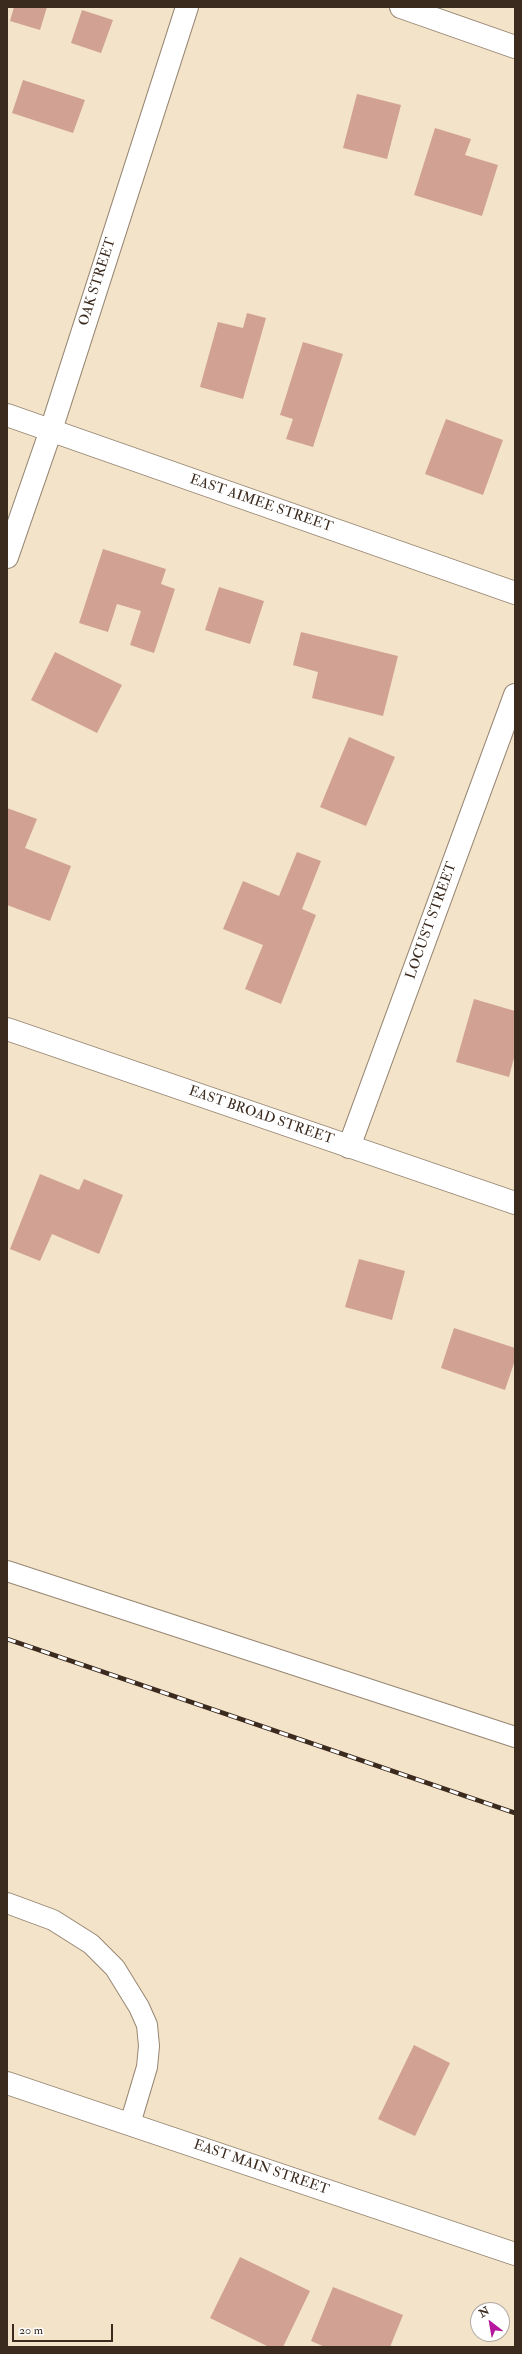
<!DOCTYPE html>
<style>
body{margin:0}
#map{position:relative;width:522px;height:2354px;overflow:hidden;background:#f3e3c8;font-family:"IM FELL Double Pica",serif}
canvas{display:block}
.frame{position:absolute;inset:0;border:8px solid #3b2a1e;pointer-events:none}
.north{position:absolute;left:470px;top:2302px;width:40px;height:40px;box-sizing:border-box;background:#fff;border:1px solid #b1aaa5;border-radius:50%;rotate:329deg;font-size:11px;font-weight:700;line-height:16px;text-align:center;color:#3b2a1e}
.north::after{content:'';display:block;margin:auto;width:14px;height:18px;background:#b5179e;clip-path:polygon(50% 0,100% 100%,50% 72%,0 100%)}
.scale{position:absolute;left:12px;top:2324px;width:101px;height:18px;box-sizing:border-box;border:2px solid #3b2a1e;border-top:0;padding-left:5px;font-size:12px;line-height:14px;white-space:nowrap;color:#3b2a1e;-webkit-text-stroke:3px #fff;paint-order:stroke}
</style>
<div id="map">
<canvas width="522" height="2354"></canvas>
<div class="frame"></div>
<div class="north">N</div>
<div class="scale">20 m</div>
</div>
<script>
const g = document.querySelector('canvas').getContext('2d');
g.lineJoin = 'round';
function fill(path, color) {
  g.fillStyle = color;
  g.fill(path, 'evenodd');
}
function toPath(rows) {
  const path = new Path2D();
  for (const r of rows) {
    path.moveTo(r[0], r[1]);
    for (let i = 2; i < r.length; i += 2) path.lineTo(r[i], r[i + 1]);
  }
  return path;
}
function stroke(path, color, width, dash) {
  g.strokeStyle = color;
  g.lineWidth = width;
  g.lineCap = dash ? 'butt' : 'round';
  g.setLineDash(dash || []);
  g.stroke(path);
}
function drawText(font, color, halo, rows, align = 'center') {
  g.font = font + ' "IM FELL Double Pica",serif';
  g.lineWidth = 3;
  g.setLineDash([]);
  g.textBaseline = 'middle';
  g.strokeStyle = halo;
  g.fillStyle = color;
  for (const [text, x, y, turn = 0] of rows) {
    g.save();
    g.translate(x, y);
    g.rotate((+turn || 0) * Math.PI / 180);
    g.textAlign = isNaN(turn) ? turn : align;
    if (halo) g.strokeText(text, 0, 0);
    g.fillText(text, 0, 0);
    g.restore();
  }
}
fill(toPath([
 [14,7,47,7,40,30,10,21],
 [82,10,113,20,101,53,71,43],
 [23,80,85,100,73,133,12,113],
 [357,94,401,105,387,159,343,148],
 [435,128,471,139,465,155,498,165,482,216,414,195],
 [247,313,266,318,243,399,200,387,218,322,243,328],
 [303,342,343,354,313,447,286,439,293,419,280,415],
 [446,419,503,440,483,495,425,474],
 [103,549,166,569,161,584,175,589,154,653,130,645,141,611,117,604,108,632,79,623],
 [219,587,264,601,250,644,205,630],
 [301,632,398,656,383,716,312,698,318,672,293,665],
 [55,652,122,685,97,733,31,700],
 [349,737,395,757,366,826,320,807],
 [7,808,37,819,25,848,71,866,50,921,7,905],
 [297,852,321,861,302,909,316,915,281,1004,245,989,263,945,223,929,243,881,279,896],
 [474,999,515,1011,515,1054,509,1077,456,1062],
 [40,1174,79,1190,84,1179,123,1195,99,1254,52,1234,40,1261,10,1249],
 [359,1259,405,1271,392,1320,345,1307],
 [454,1328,515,1348,515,1360,505,1390,441,1368],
 [414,2045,450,2063,415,2136,378,2119],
 [240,2257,310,2291,283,2347,269,2347,210,2318],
 [333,2287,403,2315,390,2347,325,2347,311,2341]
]), '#d1a193');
const service = toPath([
 [7,1571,515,1737],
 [7,1903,53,1920,91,1944,115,1968,139,2007,147,2025,149,2046,147,2067,130,2124]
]);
const minor = toPath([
 [401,7,515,47],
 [7,415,515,593],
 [7,557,51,430,187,7],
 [349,1147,515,695],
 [7,2083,515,2254]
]);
const secondary = toPath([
 [7,1029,515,1203]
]);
stroke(service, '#978673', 22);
stroke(minor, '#978673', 24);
stroke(secondary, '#978673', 24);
stroke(service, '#fff', 20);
stroke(minor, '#fff', 22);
stroke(secondary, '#fff', 22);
const rail = toPath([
 [7,1639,515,1813]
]);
stroke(rail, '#3b2a1e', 4.5);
stroke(rail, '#fff', 3, [9]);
drawText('14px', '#3b2a1e', '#fff', [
 ["OAK STREET",98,282,-72],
 ["EAST AIMEE STREET",261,504,19],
 ["LOCUST STREET",432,921,-70],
 ["EAST BROAD STREET",261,1116,19],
 ["EAST MAIN STREET",261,2168,19]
]);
</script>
